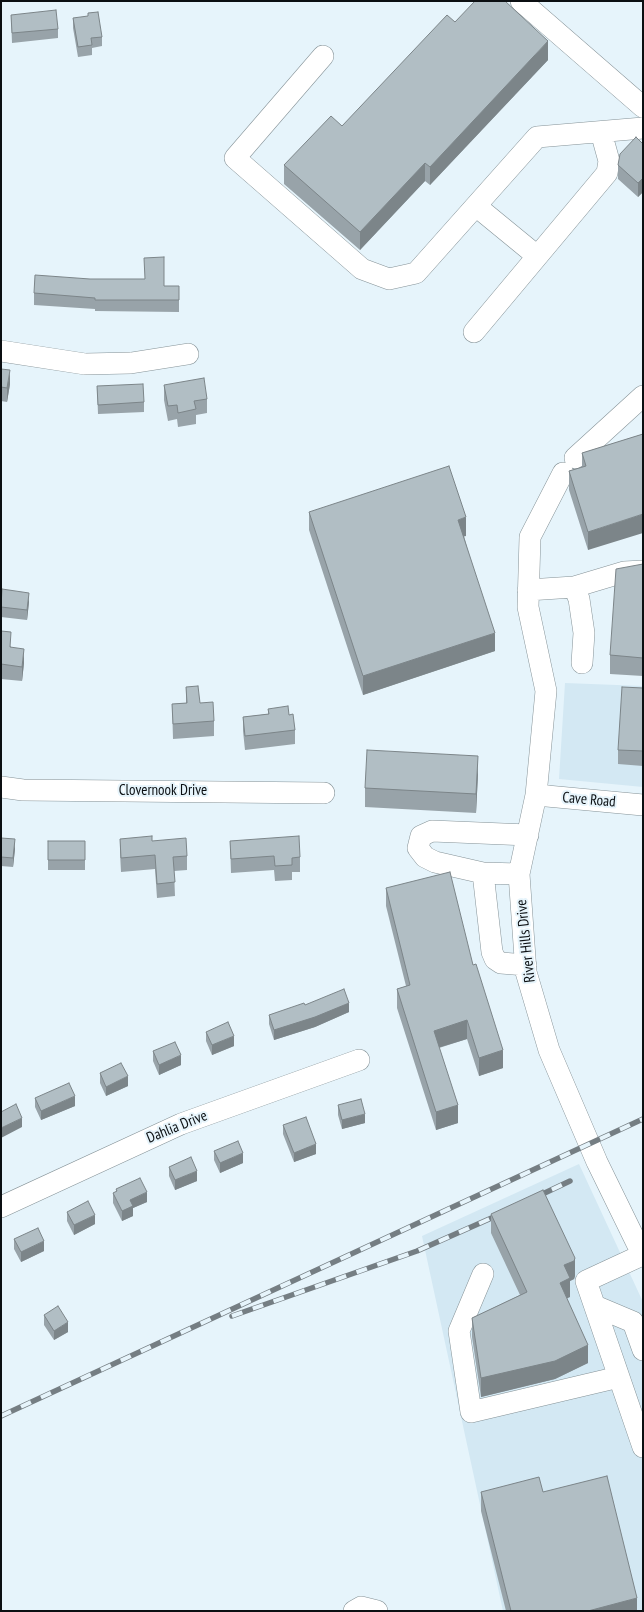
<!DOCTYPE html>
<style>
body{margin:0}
#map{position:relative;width:644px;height:1612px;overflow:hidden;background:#e6f4fb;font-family:"PT Sans Narrow",sans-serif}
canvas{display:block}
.frame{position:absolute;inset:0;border:2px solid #0b0f12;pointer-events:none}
</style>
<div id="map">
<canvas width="644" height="1612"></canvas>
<div class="frame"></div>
</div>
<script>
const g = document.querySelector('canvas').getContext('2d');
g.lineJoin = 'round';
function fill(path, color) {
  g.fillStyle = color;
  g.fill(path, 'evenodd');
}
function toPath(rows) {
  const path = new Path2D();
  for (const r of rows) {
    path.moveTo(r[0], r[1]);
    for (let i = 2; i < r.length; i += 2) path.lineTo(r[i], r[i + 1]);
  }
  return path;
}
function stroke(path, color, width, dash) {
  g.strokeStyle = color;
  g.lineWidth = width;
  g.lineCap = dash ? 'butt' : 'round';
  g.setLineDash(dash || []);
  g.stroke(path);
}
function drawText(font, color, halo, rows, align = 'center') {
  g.font = font + ' "PT Sans Narrow",sans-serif';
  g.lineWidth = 4;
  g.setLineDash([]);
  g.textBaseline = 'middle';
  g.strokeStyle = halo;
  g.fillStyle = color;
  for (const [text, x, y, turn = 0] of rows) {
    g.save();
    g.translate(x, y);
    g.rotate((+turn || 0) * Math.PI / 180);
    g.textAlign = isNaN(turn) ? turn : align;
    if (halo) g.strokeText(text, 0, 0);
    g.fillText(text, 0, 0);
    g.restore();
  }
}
fill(toPath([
 [565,683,643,686,643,787,559,779],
 [579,1164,643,1302,643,1611,503,1611,422,1236]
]), '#d3e8f3');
const minor = toPath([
 [521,1,643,107],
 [323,56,235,158,362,269,389,279,416,273,537,137,643,128],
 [476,206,537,256],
 [474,332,607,173,609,161,601,132],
 [1,351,85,364,131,363,188,354],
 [575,458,643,396],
 [563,473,530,537,528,607,546,691,536,795,519,874,526,972,549,1050,597,1162,643,1256],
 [574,587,624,572,643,571],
 [528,590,574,587,579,599,584,633,582,663],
 [1,787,23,790,324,793],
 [536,795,643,805],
 [483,873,492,952,495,959,501,963,526,965],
 [519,874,483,873,435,862,425,857,418,848,421,836,432,831,528,835],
 [1,1207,181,1124,359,1060],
 [642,1255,586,1281,643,1447],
 [483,1274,459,1331,471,1412,619,1377],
 [595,1306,633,1322,643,1350],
 [354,1611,361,1607,377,1611]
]);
stroke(minor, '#859297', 22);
stroke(minor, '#fff', 21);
const rail = toPath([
 [532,1199,570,1181],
 [232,1316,417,1251,505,1212],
 [1,1416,643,1119]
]);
stroke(rail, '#757e83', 5.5);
stroke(rail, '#e6f4fb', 4, [11]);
fill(toPath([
 [11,15,58,29,58,38,12,43],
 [73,18,102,37,102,46,92,48,92,55,78,57,73,28],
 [455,22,548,60,430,185,425,181,360,250,284,184,284,165,342,126],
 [643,144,643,192,638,197,618,179,618,165],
 [164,286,179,286,179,312,95,311,95,309,34,305,34,293],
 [1,369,10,384,7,402,1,401],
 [164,385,207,399,207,413,196,415,196,424,178,427,177,419,168,421,164,400],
 [97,386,144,402,144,412,98,414],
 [643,434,588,550,569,490,569,471,582,467,582,453],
 [309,512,466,536,464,536,495,651,363,695,309,530],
 [643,564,643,676,610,674,610,655],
 [1,599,29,602,27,620,1,617],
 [1,631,11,647,24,663,22,681,1,679],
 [186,687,214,721,214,736,173,739,172,704,186,703],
 [643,688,643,766,618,764,618,750],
 [268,709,289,715,295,730,295,744,245,750,243,731,243,717,268,714],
 [478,774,476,813,365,807,365,788],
 [1,838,15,849,13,867,1,866],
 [120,839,152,841,187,856,187,870,174,871,175,896,157,898,155,869,121,872,120,853],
 [48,841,85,841,85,870,48,870],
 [230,841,300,857,300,872,292,872,292,880,275,881,274,870,231,873],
 [386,888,473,965,503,1068,479,1076,467,1039,439,1048,458,1123,436,1130,397,1008,397,989,406,986,386,906],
 [305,1005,349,1012,315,1027,274,1040,269,1024,269,1015],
 [206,1032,234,1046,212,1055,206,1041],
 [153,1051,181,1065,159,1075,153,1061],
 [100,1073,128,1086,106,1096,100,1083],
 [35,1098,75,1106,41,1120,35,1107],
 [338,1105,365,1123,342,1129,338,1115],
 [283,1125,316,1154,294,1162,283,1134],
 [214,1151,243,1163,220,1173,214,1160],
 [169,1167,197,1181,175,1190,169,1176],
 [116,1189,147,1202,133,1208,133,1216,122,1221,113,1203,113,1193,116,1192],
 [67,1212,95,1224,74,1235,67,1221],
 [491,1214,575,1276,574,1279,570,1281,570,1297,567,1298,588,1363,555,1379,481,1397,472,1337,472,1318,520,1295,491,1233],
 [14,1239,44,1251,21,1262,14,1249],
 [44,1315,68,1332,54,1340,44,1325],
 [481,1492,543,1492,637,1611,506,1611,481,1511]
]), '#98a3a9');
fill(toPath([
 [548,41,548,60,430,185,430,167],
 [425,163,425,181,360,250,360,232],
 [643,178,643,192,638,197,638,183],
 [10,370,10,384,7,402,7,388],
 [643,514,643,533,588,550,588,532],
 [466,517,466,536,458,538,458,520],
 [29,593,29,602,27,620,27,610],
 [495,633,495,651,363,695,363,676],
 [24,649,24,663,22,681,22,667],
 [478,756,478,774,476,813,476,794],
 [15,839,15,849,13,867,13,858],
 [349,1003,349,1012,315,1027,274,1040,274,1030],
 [467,1020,467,1039,434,1049,434,1031],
 [234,1036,234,1046,212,1055,212,1045],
 [503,1050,503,1068,479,1076,479,1058],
 [181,1055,181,1065,159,1075,159,1065],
 [128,1076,128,1086,106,1096,106,1087],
 [75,1096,75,1106,41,1120,41,1111],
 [458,1105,458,1123,436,1130,436,1112],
 [365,1114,365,1123,342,1129,342,1120],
 [22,1118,22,1127,1,1138,1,1128],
 [316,1144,316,1154,294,1162,294,1153],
 [243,1153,243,1163,220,1173,220,1163],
 [197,1171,197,1181,175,1190,175,1180],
 [147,1192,147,1202,133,1208,133,1216,122,1221,122,1211,130,1200],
 [95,1215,95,1224,74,1235,74,1225],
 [44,1241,44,1251,21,1262,21,1252],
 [575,1258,575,1276,574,1279,570,1281,570,1297,560,1301,560,1283,564,1265],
 [68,1322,68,1332,54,1340,54,1331],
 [588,1345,588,1363,555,1379,481,1397,481,1378],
 [637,1598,637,1611,588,1611]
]), '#7c8589');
const building = toPath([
 [475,1,505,1,548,41,430,167,425,163,360,232,284,165,331,116,342,126,447,15,455,22,475,1],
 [56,10,58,29,12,33,11,15,56,10],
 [98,12,102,37,91,38,92,45,78,47,73,18,88,16,88,13,98,12],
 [636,137,643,144,643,178,638,183,618,165,620,154,636,137],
 [164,257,164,286,179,286,179,300,95,300,95,298,34,293,35,275,90,279,145,279,144,258,164,257],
 [1,369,10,370,7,388,1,387,1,369],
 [204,378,207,399,194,401,196,409,178,413,177,405,168,406,164,385,204,378],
 [143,384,144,402,98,405,97,386,143,384],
 [643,434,643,514,588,532,569,471,586,466,582,453,643,434],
 [449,466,466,517,458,520,495,633,363,676,309,512,449,466],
 [643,564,643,658,610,655,616,569,643,564],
 [2,589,29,593,27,610,1,607,2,589],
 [1,631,11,632,10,647,24,649,22,667,1,664,1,631],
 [198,686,200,703,213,702,214,721,173,724,172,704,187,703,186,687,198,686],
 [622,687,643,688,643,751,618,750,622,687],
 [288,706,289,715,293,714,295,730,245,736,243,717,269,714,268,709,288,706],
 [367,750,478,756,476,794,365,788,367,750],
 [152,836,152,841,186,838,187,856,173,857,175,882,157,884,155,855,121,858,120,839,152,836],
 [299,836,300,857,292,858,292,865,275,866,274,856,231,859,230,841,299,836],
 [1,838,15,839,13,858,1,857,1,838],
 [48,841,85,841,85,860,48,860,48,841],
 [450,872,473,965,476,964,503,1050,479,1058,467,1020,434,1031,458,1105,436,1112,397,989,410,985,386,888,450,872],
 [344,989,349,1003,315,1017,274,1030,269,1015,304,1003,305,1005,344,989],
 [228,1022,234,1036,212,1045,206,1032,228,1022],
 [175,1042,181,1055,159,1065,153,1051,175,1042],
 [121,1063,128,1076,106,1087,100,1073,121,1063],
 [69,1083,75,1096,41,1111,35,1098,69,1083],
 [361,1099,365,1114,342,1120,338,1105,361,1099],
 [16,1104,22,1118,1,1128,1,1112,16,1104],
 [306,1117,316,1144,294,1153,283,1125,306,1117],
 [238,1141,243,1153,220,1163,214,1151,238,1141],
 [191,1157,197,1171,175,1180,169,1167,191,1157],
 [140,1178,147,1192,130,1200,133,1206,122,1211,113,1193,117,1191,116,1189,140,1178],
 [543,1190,575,1258,574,1261,564,1265,570,1278,560,1283,588,1345,555,1361,481,1378,472,1318,527,1292,491,1214,543,1190],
 [88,1201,95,1215,74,1225,67,1212,88,1201],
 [38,1228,44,1241,21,1252,14,1239,38,1228],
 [58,1306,68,1322,54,1331,44,1315,58,1306],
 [607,1476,637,1598,588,1611,511,1611,481,1492,539,1477,543,1492,607,1476]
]);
fill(building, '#b1bec4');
stroke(building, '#7c8589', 1);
drawText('15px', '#0b0f12', '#e6f4fb', [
 ["Clovernook Drive",163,791],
 ["Cave Road",589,800,5],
 ["River Hills Drive",526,941,-96],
 ["Dahlia Drive",177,1127,-22]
]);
</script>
